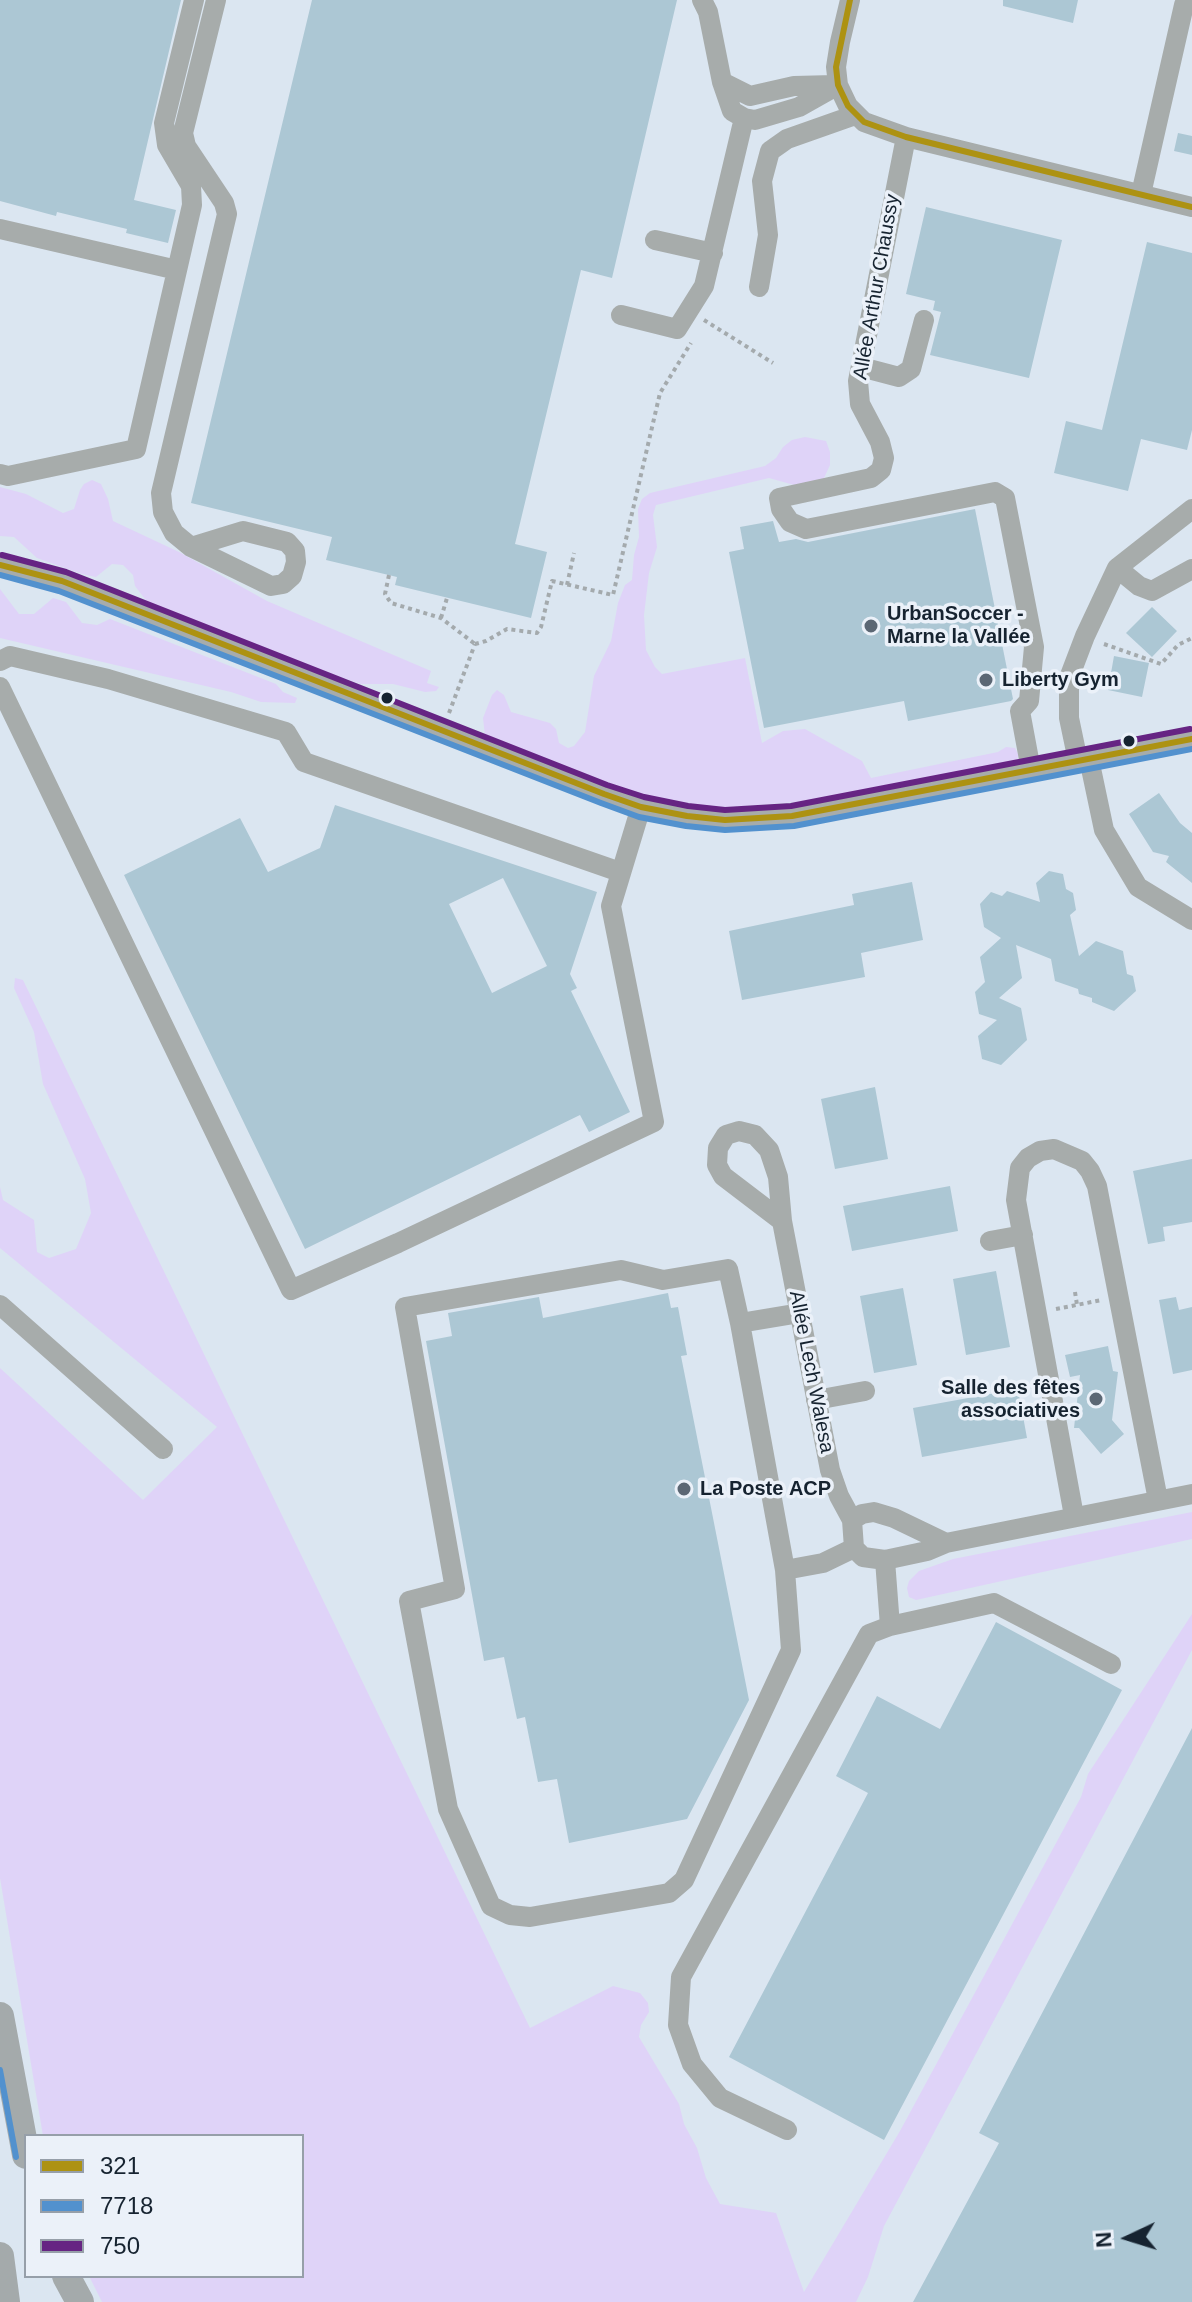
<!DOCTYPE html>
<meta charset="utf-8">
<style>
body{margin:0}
#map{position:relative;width:1192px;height:2302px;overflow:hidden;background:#dbe6f1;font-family:Arial,sans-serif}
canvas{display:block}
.legend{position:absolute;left:24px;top:2134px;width:280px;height:144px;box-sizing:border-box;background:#ebf1f9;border:2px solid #969fa9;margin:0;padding:10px 14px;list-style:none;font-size:24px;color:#162330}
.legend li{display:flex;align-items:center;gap:16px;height:40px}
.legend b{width:40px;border:2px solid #969fa9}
.north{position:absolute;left:1088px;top:2198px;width:80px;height:80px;-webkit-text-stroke:6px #ebf1f9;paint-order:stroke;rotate:266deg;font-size:22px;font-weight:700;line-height:32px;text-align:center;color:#162330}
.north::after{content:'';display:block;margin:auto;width:28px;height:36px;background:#162330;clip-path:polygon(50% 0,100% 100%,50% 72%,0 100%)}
</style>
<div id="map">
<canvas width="1192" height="2302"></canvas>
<ul class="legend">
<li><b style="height:10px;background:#ad9212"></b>321</li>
<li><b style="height:10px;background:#5291ce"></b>7718</li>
<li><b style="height:10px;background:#662483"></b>750</li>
</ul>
<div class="north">N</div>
</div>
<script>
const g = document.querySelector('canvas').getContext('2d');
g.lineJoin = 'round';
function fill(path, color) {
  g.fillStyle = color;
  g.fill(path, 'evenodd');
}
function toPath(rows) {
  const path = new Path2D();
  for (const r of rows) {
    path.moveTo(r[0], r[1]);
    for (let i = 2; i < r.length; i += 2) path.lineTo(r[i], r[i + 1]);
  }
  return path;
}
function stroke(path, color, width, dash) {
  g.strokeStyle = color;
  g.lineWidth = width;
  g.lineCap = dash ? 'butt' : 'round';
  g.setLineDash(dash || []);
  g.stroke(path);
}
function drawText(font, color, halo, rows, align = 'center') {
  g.font = font + ' Arial,sans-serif';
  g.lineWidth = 7;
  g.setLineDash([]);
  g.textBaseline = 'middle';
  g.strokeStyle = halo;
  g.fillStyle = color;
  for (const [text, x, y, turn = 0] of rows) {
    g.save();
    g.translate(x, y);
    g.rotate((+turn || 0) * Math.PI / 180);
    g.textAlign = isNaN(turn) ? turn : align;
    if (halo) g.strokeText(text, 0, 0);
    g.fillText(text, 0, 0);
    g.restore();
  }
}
fill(toPath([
 [805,437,826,441,830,452,830,465,824,478,814,486,794,485,769,478,656,505,653,515,657,547,649,573,644,615,646,650,655,667,662,674,745,658,762,743,783,731,805,729,862,761,871,778,998,752,1006,747,1015,748,1019,756,1015,762,819,800,721,808,695,807,621,789,485,736,483,718,492,695,497,690,504,695,511,712,550,723,556,729,559,743,568,748,574,746,585,732,594,676,611,641,618,603,625,585,632,580,634,555,639,537,638,509,642,499,650,493,765,466,776,458,783,447,792,440],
 [92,480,101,484,108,499,113,521,179,552,267,601,431,671,427,683,439,687,436,691,425,692,393,684,361,684,322,671,148,603,135,586,133,575,123,565,112,564,96,577,82,574,37,558,14,537,0,536,0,487,26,494,63,513,74,509,80,490,84,484],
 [0,589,19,614,34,614,53,598,66,602,82,623,97,625,110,619,276,684,283,692,297,698,295,703,261,702,231,692,0,638],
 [15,978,23,980,530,2028,613,1986,640,1993,648,2003,649,2012,641,2025,639,2037,679,2104,684,2124,697,2148,706,2178,720,2204,776,2213,804,2292,900,2131,1081,1797,1088,1774,1192,1614,1192,1650,884,2226,868,2277,856,2302,102,2302,89,2276,302,2276,302,2136,43,2136,0,1878,0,1368,143,1500,217,1427,0,1248,0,1187,3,1200,34,1220,37,1252,49,1258,76,1249,91,1213,85,1179,43,1084,34,1032,14,988],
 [1192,1512,1192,1539,916,1600,909,1597,907,1588,909,1581,919,1571,953,1559]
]), '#dfd3f8');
fill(toPath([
 [0,0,181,0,134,200,176,210,168,243,126,233,127,229,57,212,56,216,0,201],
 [312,0,677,0,612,278,581,270,515,544,547,552,531,618,395,585,397,577,326,560,332,537,191,503],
 [1003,0,1078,0,1073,23,1003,6],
 [1178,133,1192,136,1192,155,1174,151],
 [926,207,1062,240,1029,378,930,355,941,312,933,310,935,301,906,294],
 [1147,242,1192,253,1192,430,1187,450,1141,439,1128,491,1054,473,1066,421,1102,430],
 [975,509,1013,699,1011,701,908,721,904,701,764,728,729,552,744,549,740,527,773,521,779,542,796,539,808,542],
 [1152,607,1177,631,1152,657,1126,633],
 [1114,656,1149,663,1142,697,1108,690],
 [1159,793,1180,823,1192,833,1192,883,1166,862,1169,856,1153,852,1129,814],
 [335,805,597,892,570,974,577,988,571,991,630,1112,589,1132,580,1115,305,1249,124,875,240,818,268,872,320,848],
 [503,878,547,966,492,993,449,904],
 [1049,871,1063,874,1066,889,1073,893,1076,910,1070,915,1079,956,1096,941,1123,951,1127,974,1133,976,1136,991,1114,1011,1092,1002,1092,998,1079,994,1078,989,1055,981,1051,959,1016,945,1022,978,999,998,1021,1008,1027,1040,1001,1065,982,1059,978,1036,997,1020,979,1014,975,992,985,982,980,957,1001,938,984,927,980,904,991,892,1002,896,1007,891,1040,902,1036,883],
 [912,882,923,940,861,953,865,977,742,1000,729,931,854,905,852,894],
 [875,1087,888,1159,835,1169,821,1099],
 [1192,1159,1192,1222,1163,1227,1165,1241,1148,1244,1133,1171],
 [950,1186,958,1231,852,1251,843,1206],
 [996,1271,1010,1347,966,1355,953,1279],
 [903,1288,917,1365,874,1373,860,1296],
 [668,1293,671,1308,678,1307,687,1355,681,1356,749,1700,687,1819,569,1843,557,1779,538,1782,525,1717,517,1719,504,1657,484,1661,426,1341,452,1336,448,1313,539,1297,543,1318],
 [1176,1297,1179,1310,1192,1307,1192,1370,1173,1374,1159,1300],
 [1108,1346,1113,1371,1118,1372,1112,1420,1124,1434,1101,1454,1079,1428,1074,1428,1080,1375,1070,1377,1065,1355],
 [1018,1389,1027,1438,922,1457,913,1408],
 [996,1622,1122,1690,884,2140,729,2057,868,1793,836,1776,877,1696,940,1729],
 [1192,1728,1192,2302,913,2302,999,2143,979,2133]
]), '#acc7d4');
stroke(toPath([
 [704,320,773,363],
 [389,575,385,594,391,603,441,618,475,644],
 [567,585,574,553],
 [441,618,447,598],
 [475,644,486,641,507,629,537,633,541,627,552,581,613,595,660,393,691,343],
 [1104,644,1161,664,1178,645,1192,638],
 [449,713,475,644],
 [1075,1292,1077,1305],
 [1056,1309,1102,1300]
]), '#a4aaad', 4, [4, 4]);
stroke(toPath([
 [702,0,708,12,722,82,732,111,744,118,755,120,799,107,838,85],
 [850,0,840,42,836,67,838,85,848,106,864,122,906,137,1192,207],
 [722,82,750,96,794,86,834,85],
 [906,137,858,381,860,404,880,442,884,458,881,470,871,478,779,498,781,509,790,522,806,529,995,492,1005,498,1034,647,1029,701,1020,711,1031,770],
 [1141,194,1184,5],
 [0,229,177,270],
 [655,240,713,253],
 [759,287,768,235,762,181,770,151,787,139,855,115],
 [621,315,677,329,704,286,744,118],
 [861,367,899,377,911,369,924,320],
 [0,474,8,476,136,449,192,205,191,186,167,145,164,123,194,0],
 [191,547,243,531,287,542,295,551,296,562,292,576,283,584,271,586,191,547,174,533,163,512,161,493,227,214,224,203,186,146,183,133,216,0],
 [0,565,62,581,604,794,641,807,687,816,725,820,792,816,1192,739],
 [1117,568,1139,586,1152,591,1192,569],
 [0,661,10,656,108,679,286,732,304,762,620,872],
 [0,687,291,1290,398,1243,654,1122,611,906,641,807],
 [1089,759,1104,830,1138,887,1192,920],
 [1078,761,1069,718,1069,678,1085,636,1117,568,1192,509],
 [782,1221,723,1176,717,1165,718,1148,726,1135,739,1131,755,1135,769,1150,778,1177,782,1221,830,1470,839,1496,852,1520],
 [990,1241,1023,1235],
 [0,1305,163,1449],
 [800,1313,740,1323,785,1570,823,1563,854,1548],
 [740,1323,728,1269,663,1280,621,1270,405,1307,455,1589,409,1601,448,1809,491,1906,510,1915,530,1917,669,1893,684,1880,791,1650,785,1570],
 [816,1400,865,1391],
 [1074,1516,1016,1200,1020,1168,1028,1158,1040,1151,1054,1149,1082,1161,1090,1171,1097,1186,1158,1500],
 [946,1543,894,1518,874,1512,862,1514,852,1520,854,1548,863,1557,885,1560,927,1551,946,1543,1192,1494],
 [890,1626,994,1603,1111,1664],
 [787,2130,720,2098,692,2064,678,2025,681,1977,869,1634,890,1626,885,1560]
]), '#a7acab', 20);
stroke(toPath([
 [0,2016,26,2155],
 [0,2256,6,2302],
 [66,2276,80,2302]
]), '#a4aaab', 28);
stroke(toPath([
 [850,0,836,67,838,85,848,106,864,122,906,137,1192,207],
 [0,565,62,581,604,794,641,807,687,816,725,820,792,816,1192,739]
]), '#ad9212', 6);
stroke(toPath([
 [0,575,59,591,601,803,639,817,686,826,725,830,794,826,1192,749],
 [0,2070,16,2157]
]), '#5291ce', 6);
stroke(toPath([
 [2,555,66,572,607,785,644,797,688,806,725,810,791,806,1190,729]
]), '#662483', 6);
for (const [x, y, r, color] of [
 [871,626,8,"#5b6774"],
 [986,680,8,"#5b6774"],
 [387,698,7,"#162330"],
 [1129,741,7,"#162330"],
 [1096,1399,8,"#5b6774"],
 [684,1489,8,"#5b6774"]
]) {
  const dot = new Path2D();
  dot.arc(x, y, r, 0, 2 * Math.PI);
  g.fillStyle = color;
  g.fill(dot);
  stroke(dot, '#ebf1f9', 3);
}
drawText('20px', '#162330', '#ebf1f9', [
 ["Allée Arthur Chaussy",877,287,-80],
 ["Allée Lech Walesa",811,1372,79]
]);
drawText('bold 20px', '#162330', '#ebf1f9', [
 ["UrbanSoccer -",887,614],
 ["Marne la Vallée",887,637],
 ["Liberty Gym",1002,680],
 ["Salle des fêtes",1080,1388,"right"],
 ["associatives",1080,1411,"right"],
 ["La Poste ACP",700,1489]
], 'left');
</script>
